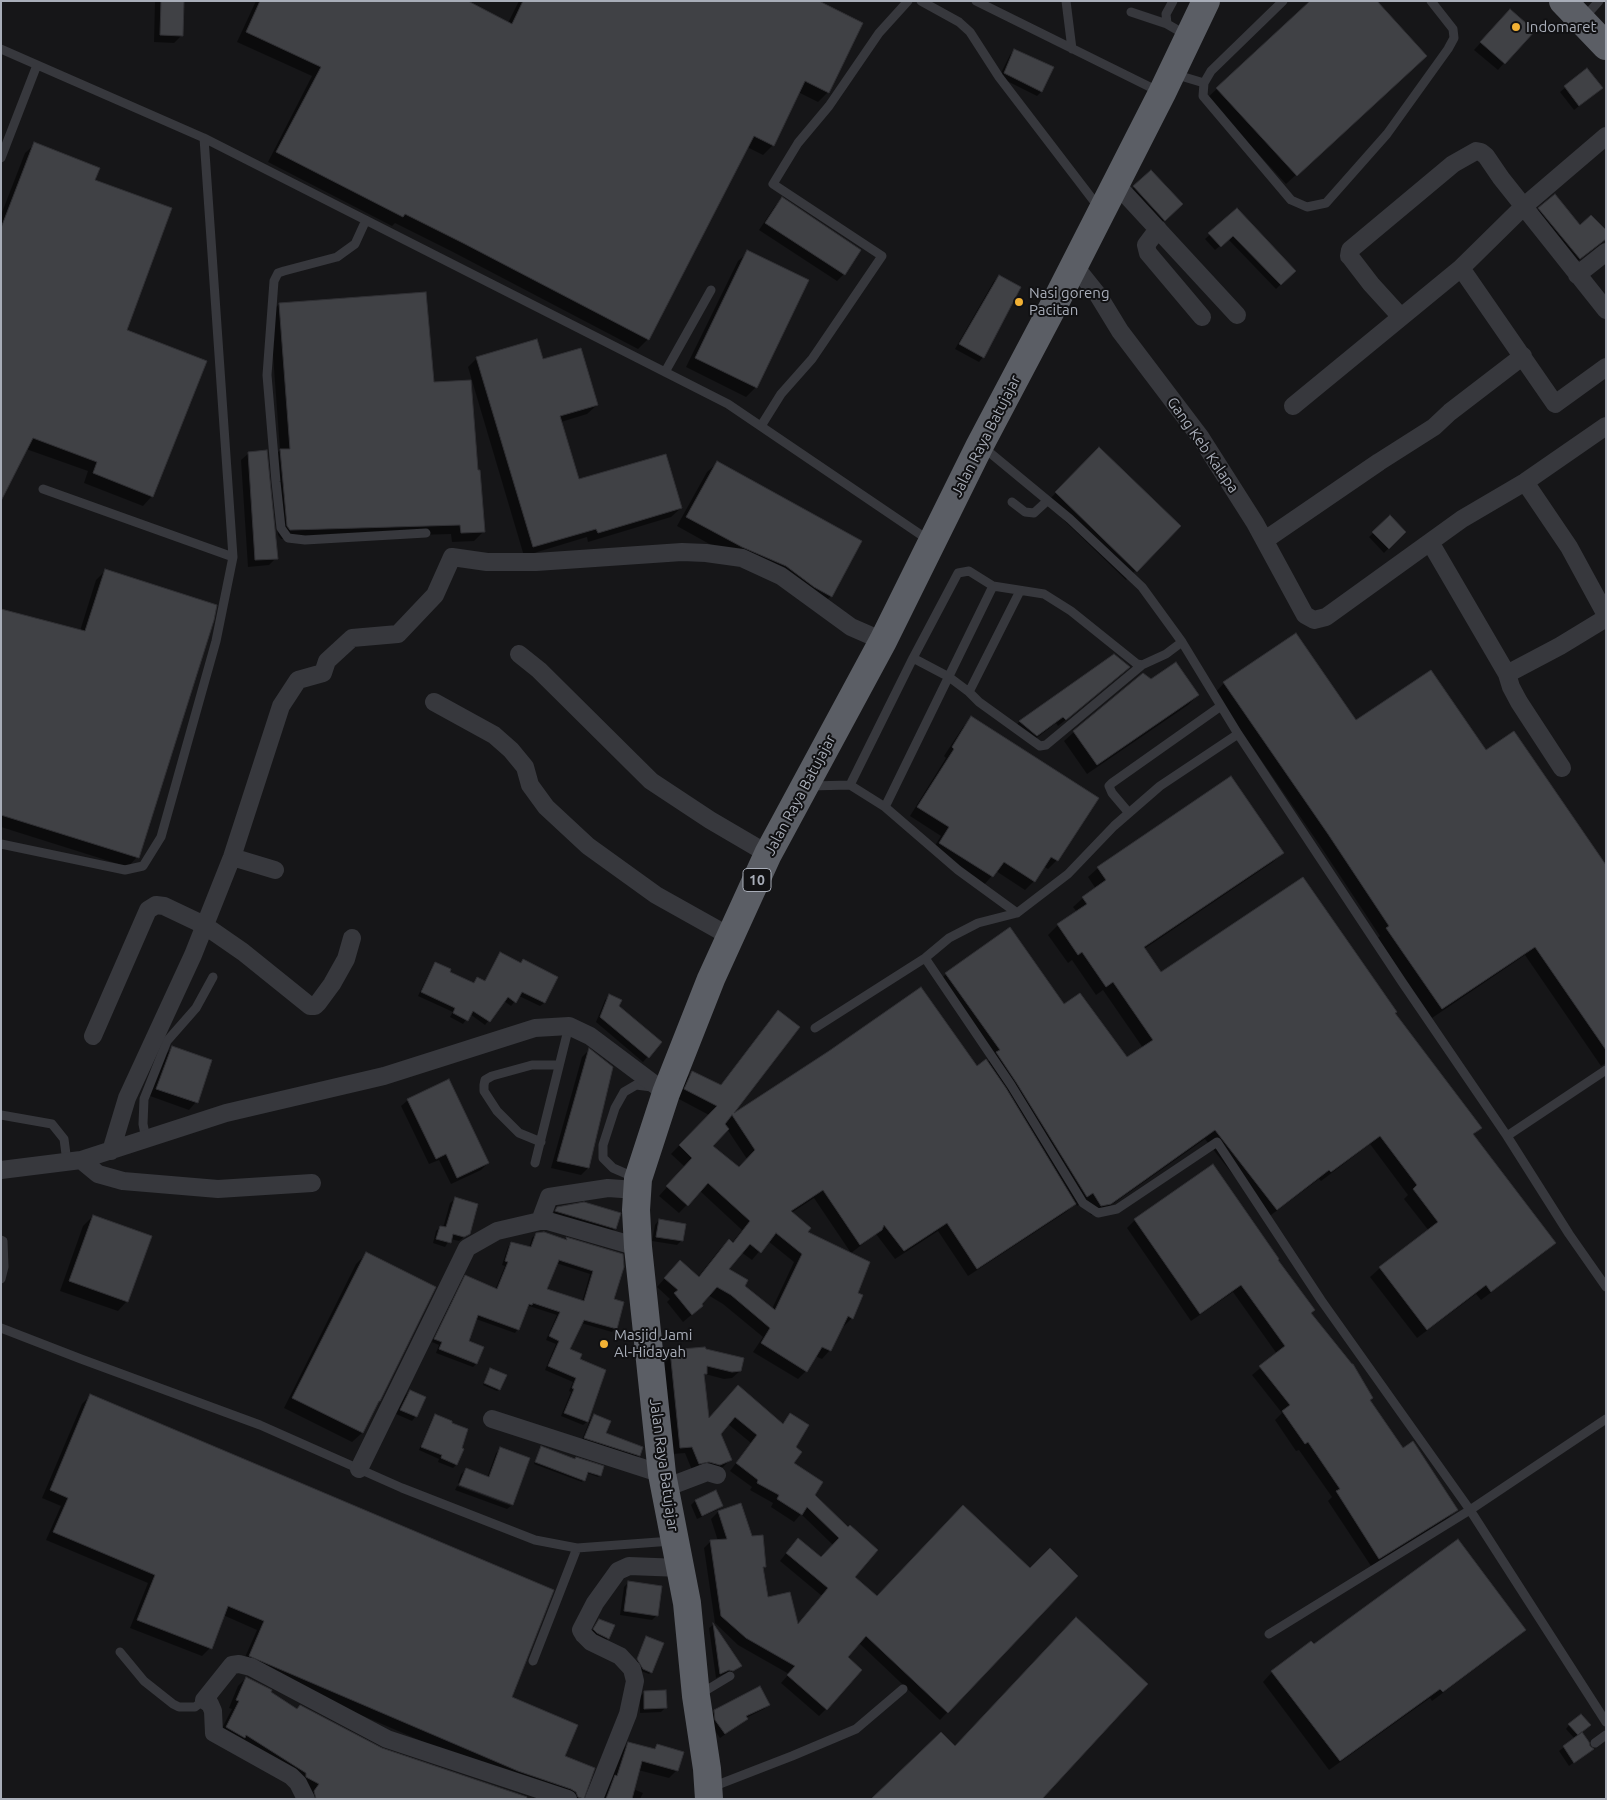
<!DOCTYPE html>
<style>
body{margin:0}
#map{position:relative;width:1607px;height:1800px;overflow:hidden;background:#161618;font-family:Ubuntu,sans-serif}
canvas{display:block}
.frame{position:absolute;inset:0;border:2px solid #a8adb8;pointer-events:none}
</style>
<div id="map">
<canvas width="1607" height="1800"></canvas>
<div class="frame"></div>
</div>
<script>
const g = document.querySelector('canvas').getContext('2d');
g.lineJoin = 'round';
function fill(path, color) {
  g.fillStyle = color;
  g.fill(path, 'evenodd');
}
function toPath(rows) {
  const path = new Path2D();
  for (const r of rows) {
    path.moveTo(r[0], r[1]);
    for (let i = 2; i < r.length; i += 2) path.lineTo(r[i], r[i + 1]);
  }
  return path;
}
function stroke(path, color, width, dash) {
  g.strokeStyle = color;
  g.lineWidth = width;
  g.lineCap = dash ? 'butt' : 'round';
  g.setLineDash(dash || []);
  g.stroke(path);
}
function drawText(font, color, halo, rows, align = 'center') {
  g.font = font + ' Ubuntu,sans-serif';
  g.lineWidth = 4;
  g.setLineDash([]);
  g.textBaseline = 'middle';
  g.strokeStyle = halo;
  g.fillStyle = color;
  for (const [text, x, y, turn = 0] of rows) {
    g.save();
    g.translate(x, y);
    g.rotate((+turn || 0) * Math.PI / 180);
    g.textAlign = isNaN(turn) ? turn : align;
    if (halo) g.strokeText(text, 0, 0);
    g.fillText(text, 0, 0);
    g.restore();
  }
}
fill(toPath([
 [155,1,183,1,181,36,174,43,154,42],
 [256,1,465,1,508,23,519,1,816,1,828,92,818,102,798,92,773,145,763,155,747,147,648,339,638,349,453,252,395,223,392,226,268,162,312,76,237,42],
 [1312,1,1416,65,1286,184,1207,98],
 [1503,18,1504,63,1498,70,1474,50],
 [1014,50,1041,92,1037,96,999,77,1010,55],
 [1587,70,1597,92,1574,110,1560,92],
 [35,144,93,180,125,330,152,496,143,506,84,483,88,471,26,449,1,499,1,215,25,153],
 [1151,171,1181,204,1160,224,1129,192],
 [782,199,844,274,837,281,759,230,775,206],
 [1539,209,1579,227,1603,229,1606,227,1606,240,1575,263,1535,213],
 [1237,210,1294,271,1276,289,1228,239,1215,250,1205,239],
 [748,252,756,387,746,397,686,367,738,261],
 [999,277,983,357,979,362,955,349,994,281],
 [279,304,433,383,477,472,484,531,474,541,452,542,451,534,281,539,278,535,271,460,280,450,270,314],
 [477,358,543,360,597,405,587,414,561,422,578,481,681,508,671,517,588,542,587,537,524,556,468,367],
 [1099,448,1179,526,1126,580,1046,503],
 [249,453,276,558,269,565,248,567,241,460],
 [717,463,831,596,821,606,677,526,707,472],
 [1390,517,1404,532,1384,553,1369,537],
 [105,571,137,857,128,867,1,827,1,610,80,631,96,580],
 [1114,655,1122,674,1058,726,1056,723,1030,743,1013,729,1019,722],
 [1151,681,1198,695,1188,705,1087,774,1064,741,1074,732],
 [1224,683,1356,722,1486,752,1606,867,1606,1063,1601,1066,1525,955,1432,1018,1378,938,1380,936,1319,844,1215,693],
 [972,718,1098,798,1057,860,1048,869,1043,866,1034,881,1025,890,996,871,984,885,931,852,941,836,910,816,946,758,944,756,963,727],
 [1231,778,1282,853,1273,862,1144,949,1161,973,1394,1013,1480,1128,1473,1135,1554,1243,1545,1252,1481,1300,1476,1294,1417,1338,1370,1277,1380,1268,1429,1231,1404,1199,1408,1195,1370,1144,1321,1181,1319,1179,1267,1218,1205,1139,1100,1213,1091,1215,1083,1202,1077,1206,1076,1203,1066,1212,968,1276,938,1231,895,1259,876,1234,851,1253,814,1198,791,1213,856,1294,852,1318,844,1326,842,1326,830,1350,822,1359,815,1356,806,1371,798,1379,753,1352,763,1337,723,1304,708,1295,700,1304,702,1306,683,1322,667,1302,670,1299,657,1287,672,1270,698,1277,720,1249,729,1241,732,1243,742,1230,700,1191,679,1213,659,1196,685,1167,671,1154,709,1115,677,1098,684,1080,693,1072,720,1086,770,1020,778,1012,730,1117,830,1052,977,1068,987,1063,991,1059,937,983,946,974,1064,1006,1126,1059,1143,1048,1103,990,1096,995,1072,960,1068,963,1048,935,1058,925,1077,912,1073,907,1083,898,1096,889,1088,877,1098,868],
 [727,1129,747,1159,738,1169,711,1146],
 [768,1241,794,1262,772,1309,743,1286,727,1270,741,1252,752,1260],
 [500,953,521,964,556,977,544,1003,540,1006,519,996,511,1006,504,1001,485,1025,470,1014,463,1024,450,1017,453,1012,418,996,432,967,436,963,448,973,473,984,478,979,484,982,497,957],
 [609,996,618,1007,660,1043,643,1062,596,1022,605,1000],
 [172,1048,196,1102,189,1110,150,1096,165,1055],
 [589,1050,612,1067,588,1168,581,1175,551,1168,582,1057],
 [408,1100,488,1163,481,1170,451,1184,439,1160,429,1164,401,1106],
 [455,1199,469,1233,459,1241,450,1239,445,1247,433,1243,436,1231,440,1227,443,1228,450,1203],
 [557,1208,619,1215,614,1229,611,1232,553,1214],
 [93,1216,127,1301,118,1311,60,1291,83,1226],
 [659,1220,684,1225,681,1241,677,1245,652,1241,655,1225],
 [1135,1220,1277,1260,1310,1314,1402,1450,1456,1510,1448,1518,1371,1566,1328,1501,1332,1497,1299,1450,1296,1451,1275,1420,1282,1413,1252,1375,1277,1354,1233,1292,1191,1321,1127,1228],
 [536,1234,565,1240,566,1239,622,1255,612,1300,616,1328,612,1332,581,1323,569,1350,578,1359,605,1370,587,1422,583,1425,561,1416,571,1392,569,1391,573,1382,545,1370,556,1344,546,1340,557,1315,529,1306,518,1329,515,1333,476,1319,467,1342,482,1348,476,1364,473,1367,436,1353,439,1345,432,1342,462,1280,466,1277,495,1290,505,1266,502,1265,508,1247,511,1243,529,1248,532,1238],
 [556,1263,590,1274,582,1302,546,1290],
 [366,1254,376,1404,362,1433,352,1442,284,1408,356,1264],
 [670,1351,740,1371,732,1378,724,1379,705,1374,703,1376,708,1420,731,1394,782,1424,790,1415,795,1447,792,1464,813,1495,848,1529,853,1578,877,1597,1030,1569,1076,1576,940,1720,859,1643,846,1658,826,1709,819,1716,781,1683,789,1674,738,1645,715,1623,704,1548,711,1541,718,1541,711,1519,718,1512,751,1537,765,1566,762,1569,767,1598,797,1626,822,1596,780,1561,791,1547,821,1558,833,1545,801,1514,794,1522,771,1507,773,1503,750,1490,752,1487,730,1471,751,1443,728,1424,719,1434,730,1460,723,1467,712,1472,692,1470,685,1453,673,1454,663,1358],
 [489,1371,499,1390,497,1391,483,1385],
 [410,1391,416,1416,412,1421,396,1414,405,1396],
 [90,1396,511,1697,564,1756,594,1768,583,1799,566,1799,510,1779,242,1664,257,1630,223,1615,210,1648,202,1656,130,1628,148,1583,46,1540,61,1506,42,1498,82,1404],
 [595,1415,604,1434,639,1455,635,1460,581,1442,590,1420],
 [435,1416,462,1450,456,1465,453,1468,438,1462,439,1459,419,1450,432,1419],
 [501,1448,512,1505,511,1505,511,1503,458,1483,461,1474,466,1470,487,1478,496,1453],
 [541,1448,600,1475,598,1477,587,1473,582,1482,534,1464],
 [457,1486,511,1506,507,1509,455,1490],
 [715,1492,722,1506,717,1510,697,1519,691,1505,695,1501],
 [628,1583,657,1615,652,1620,620,1615,624,1587],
 [599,1620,608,1638,604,1643,590,1634],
 [713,1625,740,1665,728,1675,724,1674,716,1678,709,1628],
 [1525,1630,1515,1639,1432,1701,1430,1698,1329,1770,1263,1682,1272,1672,1313,1646],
 [645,1639,651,1672,649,1674,641,1671,636,1662],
 [246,1678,296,1710,382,1750,525,1799,307,1799,312,1793,218,1736,232,1709,229,1708,238,1686],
 [644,1692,665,1708,661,1712,640,1713,640,1697],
 [768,1704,764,1709,746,1718,742,1723,720,1738,711,1725,710,1716,715,1711],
 [1569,1725,1581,1732,1588,1742,1589,1747,1592,1749,1569,1766,1559,1751,1575,1739,1566,1729],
 [629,1743,653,1750,657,1746,677,1770,669,1778,638,1770,633,1789,643,1793,640,1799,602,1799,607,1785,611,1781,620,1752]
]), '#0007');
const building = toPath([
 [161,1,184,1,183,36,160,35,161,1],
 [260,1,468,1,512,24,523,1,819,1,863,23,829,93,805,81,774,146,754,136,649,340,463,243,405,214,403,217,276,152,321,67,246,32,260,1],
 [1310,1,1377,1,1427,56,1297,176,1216,88,1310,1],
 [1510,9,1535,31,1505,64,1480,42,1510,9],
 [1014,49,1054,67,1042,92,1004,73,1014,49],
 [1587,68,1603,88,1579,106,1564,86,1587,68],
 [34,142,100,168,95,180,172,208,127,330,207,361,153,497,93,473,97,462,33,438,1,501,1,228,34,142],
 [1151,170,1183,204,1165,221,1133,186,1151,170],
 [1555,194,1580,225,1591,215,1606,230,1606,239,1580,259,1538,208,1555,194],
 [782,197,861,250,845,275,765,223,782,197],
 [1237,208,1296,271,1281,285,1233,236,1221,247,1208,233,1237,208],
 [747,250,809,280,757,388,695,358,747,250],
 [999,275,1021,287,984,358,959,344,999,275],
 [426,292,434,382,471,380,478,470,480,470,485,532,461,533,460,525,290,530,287,526,280,449,290,449,279,303,426,292],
 [537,339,543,359,581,348,598,405,560,416,579,479,666,454,682,508,598,533,596,529,533,547,476,357,537,339],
 [1099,447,1181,526,1137,572,1055,492,1099,447],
 [267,450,278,559,255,560,248,452,267,450],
 [717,461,862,541,832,597,814,587,786,566,742,547,686,517,717,461],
 [1390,515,1406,532,1389,549,1372,532,1390,515],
 [105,569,217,605,214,620,139,858,1,815,1,609,85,631,105,569],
 [1296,633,1356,720,1431,670,1486,750,1514,731,1606,865,1606,1050,1535,947,1442,1009,1386,928,1389,926,1328,834,1223,682,1296,633],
 [1114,654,1130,667,1066,720,1063,717,1037,736,1019,721,1114,654],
 [1176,662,1199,695,1097,765,1073,731,1143,673,1151,679,1176,662],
 [971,716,1099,798,1058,861,1051,857,1035,882,1004,862,993,877,939,843,949,827,917,807,954,749,952,747,971,716],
 [1231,776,1284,853,1144,947,1161,972,1303,877,1397,1012,1395,1013,1482,1128,1473,1134,1556,1243,1491,1292,1486,1285,1427,1330,1379,1267,1438,1222,1413,1189,1417,1185,1380,1136,1331,1172,1329,1170,1277,1210,1215,1130,1111,1204,1101,1206,1093,1193,1087,1197,1016,1082,996,1052,1000,1050,945,973,1010,927,1064,1004,1080,993,1127,1057,1153,1040,1113,982,1106,987,1082,952,1078,955,1057,924,1087,904,1082,897,1106,880,1097,867,1231,776],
 [500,952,521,963,523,959,558,977,545,1003,522,992,516,1003,508,997,490,1022,473,1011,468,1021,453,1013,455,1008,421,992,435,962,451,969,450,972,474,983,477,977,485,981,500,952],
 [921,987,977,1066,986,1059,1006,1088,1076,1204,977,1269,947,1223,904,1251,884,1225,882,1230,860,1245,823,1190,791,1211,811,1228,808,1232,870,1262,858,1293,863,1295,853,1319,848,1316,831,1351,822,1347,807,1372,761,1343,770,1328,731,1295,717,1287,702,1304,703,1306,692,1315,674,1293,678,1290,664,1278,680,1260,699,1277,729,1239,733,1243,750,1221,708,1183,688,1206,666,1186,692,1158,679,1145,717,1106,684,1089,692,1071,721,1085,778,1010,800,1027,734,1113,829,1051,921,987],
 [732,1115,755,1150,739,1167,713,1146,729,1129,725,1124,732,1115],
 [776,1233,802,1254,775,1310,745,1286,748,1280,729,1269,750,1244,761,1253,776,1233],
 [609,994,622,1000,619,1006,662,1042,649,1058,600,1017,609,994],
 [172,1046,212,1060,198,1103,156,1089,172,1046],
 [589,1048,613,1067,589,1168,557,1161,589,1048],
 [449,1079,489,1163,457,1178,446,1154,436,1159,407,1099,449,1079],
 [1213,1164,1279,1259,1278,1260,1315,1310,1311,1313,1352,1364,1353,1364,1373,1398,1370,1400,1403,1448,1413,1441,1458,1510,1379,1559,1336,1491,1340,1489,1308,1442,1305,1444,1282,1411,1290,1405,1259,1366,1285,1346,1241,1285,1200,1314,1134,1219,1213,1164],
 [455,1197,478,1204,470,1234,464,1237,453,1234,451,1243,436,1239,440,1226,446,1227,455,1197],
 [584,1202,621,1213,616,1229,555,1211,557,1207,584,1202],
 [93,1215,152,1236,128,1302,69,1281,93,1215],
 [659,1219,686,1224,683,1241,656,1237,659,1219],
 [544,1232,567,1240,566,1237,623,1254,624,1267,614,1299,624,1302,617,1329,584,1320,570,1349,582,1354,580,1359,606,1370,588,1422,564,1413,574,1389,572,1388,576,1378,548,1366,559,1341,549,1336,560,1312,533,1303,532,1305,529,1304,519,1330,478,1315,469,1341,484,1347,477,1364,439,1349,442,1342,434,1339,465,1275,497,1289,508,1262,505,1261,511,1242,531,1247,536,1233,544,1232],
 [559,1260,593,1271,584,1301,547,1289,559,1260],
 [366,1252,436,1287,380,1401,379,1401,363,1433,292,1398,366,1252],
 [705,1347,706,1349,744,1358,741,1371,732,1372,707,1366,707,1374,704,1374,709,1418,738,1385,783,1424,790,1413,809,1425,796,1447,802,1452,794,1463,823,1482,815,1495,848,1527,850,1525,878,1550,855,1577,877,1596,963,1505,1030,1568,1050,1548,1078,1576,948,1713,866,1636,848,1657,862,1670,827,1710,787,1675,795,1666,746,1638,721,1616,710,1540,727,1539,718,1511,741,1503,752,1536,763,1535,766,1567,763,1567,768,1597,790,1592,798,1624,828,1588,786,1553,798,1538,821,1557,839,1538,807,1507,802,1515,777,1499,779,1495,757,1483,758,1480,736,1463,757,1435,735,1417,721,1434,732,1460,720,1465,709,1462,699,1464,692,1447,680,1448,670,1350,705,1347],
 [490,1368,507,1375,500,1390,484,1383,490,1368],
 [410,1390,426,1397,417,1417,400,1410,410,1390],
 [90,1394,554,1590,512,1697,578,1725,565,1756,595,1768,584,1799,578,1797,576,1792,571,1789,518,1771,249,1656,264,1621,228,1606,212,1649,137,1620,155,1575,53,1532,68,1498,50,1490,90,1394],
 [435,1414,452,1421,452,1423,468,1429,462,1448,464,1449,457,1465,441,1458,442,1455,421,1447,435,1414],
 [594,1414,611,1421,606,1433,643,1447,640,1456,584,1438,594,1414],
 [541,1446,575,1459,576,1457,604,1466,601,1476,588,1472,585,1481,535,1462,541,1446],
 [500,1447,530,1458,513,1505,459,1485,466,1468,489,1477,500,1447],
 [716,1490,723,1506,702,1516,695,1500,716,1490],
 [1458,1539,1526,1630,1443,1692,1440,1689,1340,1761,1271,1671,1311,1641,1314,1644,1458,1539],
 [628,1581,662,1586,658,1616,624,1611,628,1581],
 [1076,1617,1148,1684,1042,1799,871,1799,941,1732,955,1746,1076,1617],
 [599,1619,615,1625,609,1639,597,1633,593,1629,599,1619],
 [713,1623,742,1666,733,1671,729,1670,720,1674,713,1623],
 [646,1636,664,1643,652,1673,643,1669,637,1659,646,1636],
 [246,1677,272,1690,271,1692,297,1709,300,1705,382,1748,527,1797,526,1799,316,1799,314,1791,319,1784,306,1777,306,1773,246,1735,245,1738,226,1727,239,1701,236,1700,246,1677],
 [760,1686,770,1705,746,1716,748,1719,725,1734,715,1720,714,1710,760,1686],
 [666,1690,667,1708,644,1709,644,1691,666,1690],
 [1581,1714,1591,1725,1578,1735,1568,1724,1581,1714],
 [1582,1732,1589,1742,1590,1746,1594,1749,1574,1763,1563,1746,1582,1732],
 [628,1742,655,1749,657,1744,684,1752,678,1771,642,1761,632,1799,606,1799,615,1775,617,1776,628,1742]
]);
fill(building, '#404145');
stroke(building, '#303034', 1);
stroke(toPath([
 [921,1,959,22,970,32,999,77,1100,209],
 [976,1,1160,92],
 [1066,1,1072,49],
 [1283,1,1211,71,1204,83,1203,96,1291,200,1307,207,1326,203,1387,134,1448,49,1454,38,1453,29,1431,1],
 [1131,12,1167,24,1186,35],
 [1583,19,1599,1],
 [1167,24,1166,14,1173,1],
 [1,49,204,138,728,404,930,541],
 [1175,72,1184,77,1204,83],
 [1,158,37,65],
 [366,220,355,244,337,257,284,271,278,273,274,281,267,375,276,482,281,528,288,538,305,540,426,533],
 [665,372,711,290],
 [761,426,781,394,812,359,882,256,773,184,798,143,829,106,879,33,908,1],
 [983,447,1070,519,1142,587,1182,642],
 [43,489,233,557],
 [1012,502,1025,512,1034,513,1047,501],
 [1020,591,969,692,979,702,1040,746,1046,745,1142,665],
 [913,658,949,677,969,692],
 [850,785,913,658,958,573,969,571,993,586,1044,594,1071,611,1137,664,1142,665,1166,654,1182,642,1238,734,1402,982,1507,1136,1569,1234,1606,1287],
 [810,786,850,785,885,807,993,586],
 [885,807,958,870,1017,913],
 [1129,813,1112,793,1109,786,1112,783,1221,706],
 [1,844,125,870,143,866,161,837,216,641,233,557,204,138],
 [925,958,1011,1085,1083,1203,1098,1213,1117,1209,1217,1142,1321,1300,1470,1510,1606,1419],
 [815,1028,925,958,949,938,978,923,1017,913,1068,874,1114,826,1160,786,1238,734],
 [1,1115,52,1124,64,1139,67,1162],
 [1507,1136,1606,1070],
 [146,1139,143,1124,144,1099,167,1041,196,1008,213,977],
 [541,1142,519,1133,497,1111,484,1091,484,1085,485,1080,492,1076,532,1065,559,1065],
 [535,1163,569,1026],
 [636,1178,613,1168,603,1158,603,1145,615,1108,624,1092,636,1085,652,1087],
 [1,1240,3,1241,4,1267,1,1279],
 [1,1328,81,1359,260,1425,402,1488,535,1540,577,1548,672,1541],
 [1269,1634,1470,1510,1606,1722],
 [120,1652,144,1681,173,1704,179,1707,195,1707,204,1700],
 [533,1661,577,1548],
 [700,1694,730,1676],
 [1595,1743,1606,1735],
 [712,1787,792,1756,856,1729,903,1689]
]), '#37383d', 9);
stroke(toPath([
 [1116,184,1237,315],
 [1158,229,1146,245,1148,253,1202,317],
 [1074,265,1098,295,1120,331,1201,438,1255,523,1305,615,1314,620,1326,617,1462,519,1525,482,1606,426],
 [1461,268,1555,404,1606,367],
 [1577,275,1606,252],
 [1401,317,1371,284,1351,258,1349,256,1350,250,1453,164,1476,151,1481,152,1486,156,1501,178,1606,310],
 [1293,406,1461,268,1523,207,1606,136],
 [1525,482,1569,547,1606,615],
 [1265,540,1379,462,1434,427,1450,412,1523,356],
 [1430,542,1507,674],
 [519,654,539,670,651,781,710,820,768,854],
 [434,702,494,735,511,750,525,767,530,785,546,807,588,846,656,895,731,937],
 [1562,768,1519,702,1511,687,1507,674,1560,646,1606,618],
 [232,857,275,870],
 [93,1036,148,910,156,905,164,906,204,925,243,952,310,1006,315,1006,318,1003,332,984,346,959,352,938],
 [111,1151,127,1098,193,955,232,857,281,706,298,680,323,673,327,661,352,638,398,634,435,595,452,557,487,562,536,562,682,552,706,553,742,558,781,576,851,627,883,641],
 [81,1160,98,1174,123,1181,218,1189,312,1183],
 [1,1170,81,1160,226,1113,384,1076,535,1028,569,1026,590,1036,666,1093],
 [540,1221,549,1197,608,1188,636,1190],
 [492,1419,662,1474],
 [359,1469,467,1248,497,1231,540,1221,548,1221,638,1247],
 [665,1488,707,1472,717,1475],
 [306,1799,298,1783,291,1776,214,1733,213,1711,210,1704,204,1700,232,1665,239,1664,251,1667,387,1739,568,1799],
 [594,1799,628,1714,635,1681,632,1669,620,1656,591,1642,584,1635,581,1630,595,1603,618,1571,629,1566,681,1568]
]), '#37383d', 18);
stroke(toPath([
 [1563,1,1606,46],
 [709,1799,707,1769,696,1696,687,1603,662,1474,638,1247,636,1210,638,1179,666,1093,711,979,768,854,883,641,980,445,1056,301,1162,93,1206,1]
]), '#5b5e65', 28);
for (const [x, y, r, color] of [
 [1516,27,5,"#f2b134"],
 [1019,302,5,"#f2b134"],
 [604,1344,5,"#f2b134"]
]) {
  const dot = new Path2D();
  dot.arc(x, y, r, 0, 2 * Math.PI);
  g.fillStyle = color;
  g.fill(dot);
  stroke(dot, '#111113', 2);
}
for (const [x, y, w] of [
 [757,880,28]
]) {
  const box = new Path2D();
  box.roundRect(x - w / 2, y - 11.5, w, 23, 4);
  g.fillStyle = '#111113';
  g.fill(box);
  stroke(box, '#a8adb8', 1);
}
drawText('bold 14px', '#a8adb8', null, [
 ["10",757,880]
]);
drawText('15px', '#a8adb8', '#111113', [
 ["Indomaret",1526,27],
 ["Nasi goreng",1029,293],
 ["Pacitan",1029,310],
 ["Masjid Jami",614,1335],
 ["Al-Hidayah",614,1352]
], 'left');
drawText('15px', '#a8adb8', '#111113', [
 ["Jalan Raya Batujajar",986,436,-63],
 ["Gang Keb Kalapa",1203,445,55],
 ["Jalan Raya Batujajar",800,795,-62],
 ["Jalan Raya Batujajar",664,1465,82]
]);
</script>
